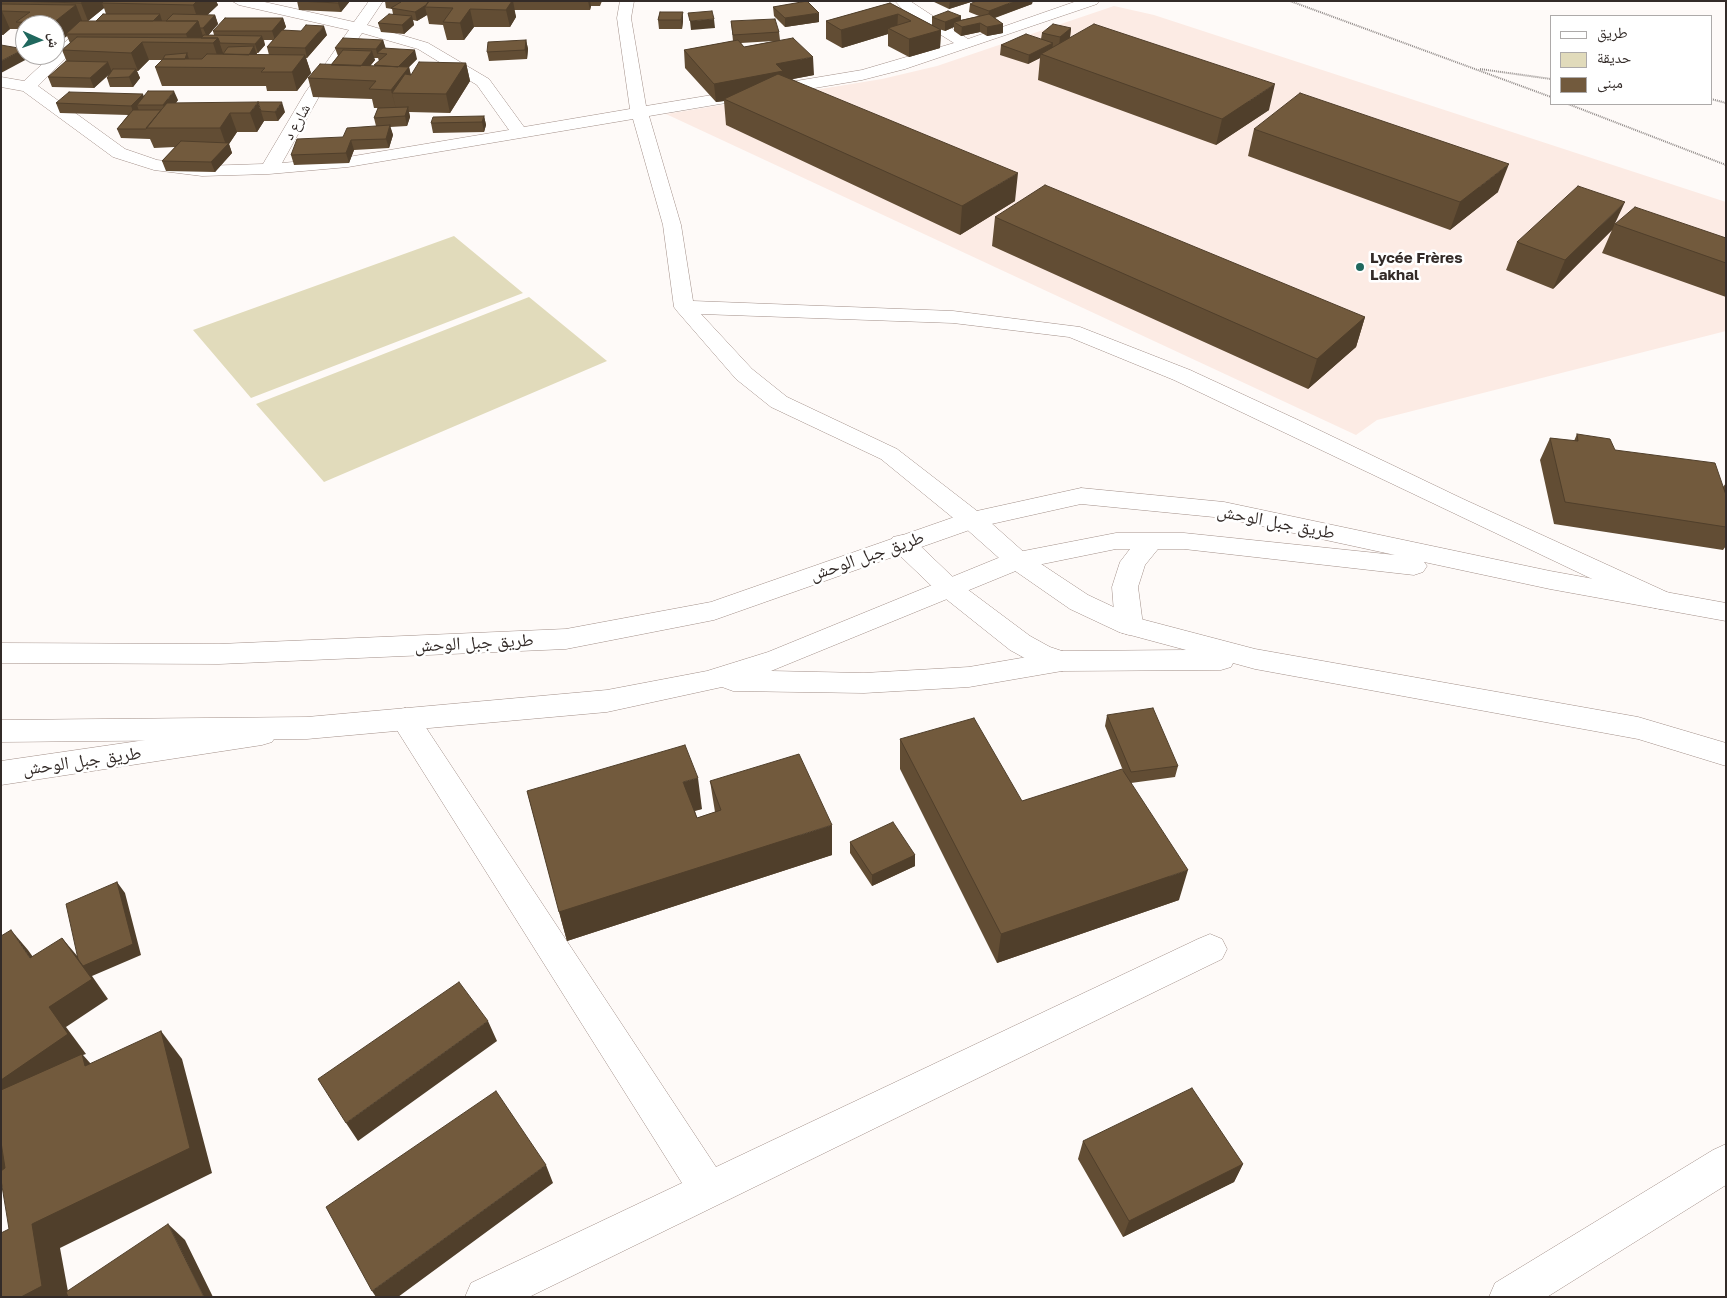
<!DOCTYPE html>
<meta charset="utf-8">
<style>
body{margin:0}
#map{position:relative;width:1727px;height:1298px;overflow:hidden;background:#fefaf8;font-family:"Golos Text","Noto Naskh Arabic",sans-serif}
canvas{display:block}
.frame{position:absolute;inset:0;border:2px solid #332b28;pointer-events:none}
.legend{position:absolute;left:1550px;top:15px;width:162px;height:90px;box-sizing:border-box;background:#fff;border:1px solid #adaaa9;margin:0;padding:6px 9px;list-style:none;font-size:15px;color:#332b28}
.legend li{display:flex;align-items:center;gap:10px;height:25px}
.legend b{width:25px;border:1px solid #adaaa9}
.north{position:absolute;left:15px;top:15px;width:50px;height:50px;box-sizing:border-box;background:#fff;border:1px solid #adaaa9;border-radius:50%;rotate:92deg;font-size:14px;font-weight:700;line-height:20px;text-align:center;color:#332b28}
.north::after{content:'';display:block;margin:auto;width:18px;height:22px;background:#20685e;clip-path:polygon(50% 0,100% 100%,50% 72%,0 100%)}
</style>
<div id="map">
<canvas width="1727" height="1298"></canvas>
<div class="frame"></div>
<ul class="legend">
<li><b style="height:6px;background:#fff"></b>طريق</li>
<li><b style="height:14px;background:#e1dbbb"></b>حديقة</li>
<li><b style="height:14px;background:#725a3d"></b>مبنى</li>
</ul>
<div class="north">ش</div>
</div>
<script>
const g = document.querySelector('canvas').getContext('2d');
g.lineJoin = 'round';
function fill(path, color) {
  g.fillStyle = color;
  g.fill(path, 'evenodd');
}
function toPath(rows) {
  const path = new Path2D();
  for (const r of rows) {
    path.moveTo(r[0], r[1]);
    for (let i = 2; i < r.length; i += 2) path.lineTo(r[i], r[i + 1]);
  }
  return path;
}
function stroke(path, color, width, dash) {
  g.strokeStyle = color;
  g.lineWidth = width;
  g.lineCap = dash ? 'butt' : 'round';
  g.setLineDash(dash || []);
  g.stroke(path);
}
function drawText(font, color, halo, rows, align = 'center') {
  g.font = font + ' "Golos Text","Noto Naskh Arabic",sans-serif';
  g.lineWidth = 5;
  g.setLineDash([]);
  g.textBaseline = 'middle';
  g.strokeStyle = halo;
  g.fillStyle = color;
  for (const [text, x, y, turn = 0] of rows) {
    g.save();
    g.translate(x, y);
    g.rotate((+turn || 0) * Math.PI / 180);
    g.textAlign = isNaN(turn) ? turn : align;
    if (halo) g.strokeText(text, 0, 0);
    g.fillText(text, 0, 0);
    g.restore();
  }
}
fill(toPath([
 [1114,6,1154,15,1726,202,1726,331,1377,420,1356,435,666,114,882,79,937,66]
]), '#fcebe4');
fill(toPath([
 [454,236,523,293,251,398,193,330],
 [529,297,607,361,324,482,256,404]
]), '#e1dbbb');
const minor = toPath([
 [107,1,123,1,38,86,125,149,157,160,202,166,263,164,305,93,349,30,239,5,232,1,260,1,354,22,369,1,383,1,367,25,428,43,489,79,524,127,630,109,617,18,620,1,634,1,631,18,646,106,862,70,954,43,906,13,895,1,910,1,968,39,1077,1,1099,1,1097,4,905,69,862,80,649,116,681,225,693,301,953,311,1080,327,1190,370,1298,420,1463,499,1669,593,1673,600,1669,607,1660,609,1651,607,1174,380,1069,337,953,323,701,314,752,369,787,397,897,449,981,514,984,520,981,526,972,528,963,526,881,459,771,407,736,379,677,311,674,307,663,225,633,119,348,167,269,174,202,176,154,170,113,157,23,91,1,87,1,77,24,81,52,55,55,55,55,52,107,1],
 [362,33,418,49,477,85,509,130,348,157,282,163,321,93,362,33],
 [405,708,415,711,716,1167,1198,939,1210,934,1222,939,1227,949,1222,959,529,1297,465,1297,471,1283,682,1183,395,727,391,719,395,711,405,708],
 [262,723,272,726,277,734,272,742,262,745,1,785,1,761,262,723],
 [1726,1144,1726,1185,1547,1297,1489,1297,1495,1283,1713,1150,1726,1144]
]);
const secondary = toPath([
 [972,512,981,514,1026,554,1088,595,1137,618,1255,649,1638,717,1726,743,1726,766,1638,739,1255,669,1233,663,1231,667,1221,670,1062,671,1030,661,1010,650,941,595,893,549,889,543,893,537,902,535,911,537,959,583,1030,636,1050,647,1062,651,1186,650,1119,632,1070,609,1008,566,963,526,960,520,963,514,972,512]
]);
const primary = toPath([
 [1081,488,1224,502,1550,571,1726,603,1726,621,1550,589,1424,562,1427,566,1423,572,1414,575,1184,549,1158,549,1145,565,1138,587,1143,625,1139,632,1129,635,1119,632,1115,625,1112,587,1120,562,1130,549,1116,549,1023,568,771,671,864,673,969,667,1062,651,1072,654,1076,661,1072,668,1062,671,969,687,864,693,733,691,722,687,607,712,307,739,1,742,1,720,307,717,607,690,707,671,768,652,1008,554,1116,533,1184,533,1395,555,1224,518,1081,504,978,527,714,620,566,649,219,664,1,663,1,643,219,644,566,629,711,602,963,514,1081,488]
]);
stroke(minor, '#a28f88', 1);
stroke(secondary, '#a28f88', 1);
stroke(primary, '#a28f88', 1);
stroke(toPath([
 [1290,1,1551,97],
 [1480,69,1551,79],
 [1711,99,1726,103],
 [1568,104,1726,165]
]), '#918b89', 2, [1, 1]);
fill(minor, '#fff');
fill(secondary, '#fff');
fill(primary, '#fff');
fill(toPath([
 [1,1,216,1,218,5,207,15,215,15,218,24,208,35,214,35,213,31,283,18,286,27,283,30,327,35,307,58,306,58,311,73,297,91,267,91,266,86,162,86,155,67,162,60,149,60,138,71,137,71,140,78,133,87,110,87,107,78,110,73,94,88,52,87,48,77,67,62,62,50,70,43,67,36,60,41,55,41,55,25,25,25,25,40,24,40,19,29,10,29,3,35,1,35],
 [104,8,106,14,96,21,88,21],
 [264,40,273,40,267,47,269,55,257,55,257,53,258,53,265,45],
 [297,1,350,1,341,12,299,10],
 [385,1,602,1,600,6,591,6,590,10,514,10,516,17,510,27,474,27,464,40,447,40,443,25,429,24,427,15,417,21,413,20,414,25,404,34,381,32,378,23,393,14,392,9,386,8],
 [802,1,811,1,807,2,819,22,785,27,774,16,773,7,803,2],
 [932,1,974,1,949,9],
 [890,3,932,25,932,17,961,16,961,20,979,16,969,12,970,4,1032,4,995,18,1003,24,1003,33,987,36,980,32,961,36,954,31,954,27,945,31,939,29,941,30,940,48,909,57,888,46,888,34,842,48,826,39,826,21],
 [660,12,683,21,682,29,659,29,658,20],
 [731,21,779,32,780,40,814,75,792,79,1015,201,960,235,726,125,724,101,716,102,685,68,684,50,733,41],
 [774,41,744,47,741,43],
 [1071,28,1070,37,1269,110,1216,145,1038,80,1040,58,1028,64,1000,55,1001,45,1041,39,1042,33],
 [383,40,385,48,417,59,409,67,411,75,466,63,470,81,450,113,409,112,410,117,407,126,390,127,393,135,389,148,354,150,349,163,294,165,291,155,376,126,374,118,378,108,374,108,372,99,313,97,308,78,331,65,338,56,335,48],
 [374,58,378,58,379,61,374,66,370,66,375,60],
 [526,40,528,49,527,59,489,61,487,52],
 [144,96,178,100,176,103,285,112,278,121,264,121,257,132,237,132,229,144,232,153,215,172,166,171,162,161,175,147,154,148,150,139,121,138,117,129,128,115,60,113,56,103],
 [484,116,486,125,484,132,433,133,431,123],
 [1254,129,1498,192,1450,230,1248,156],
 [995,217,1365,317,1356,347,1308,389,992,246],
 [1615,224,1726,238,1726,297,1602,253,1612,230,1553,289,1506,270,1517,242],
 [1577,434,1615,450,1723,487,1726,483,1726,546,1723,550,1554,524,1540,460,1550,438,1574,441],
 [1107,715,1178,766,1175,777,1131,783,1179,900,997,963,900,769,900,739,1022,801,1124,773,1105,726],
 [710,781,832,855,567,941,527,791,702,809,695,811,697,818,715,812],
 [850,842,915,855,915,866,872,886,850,853],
 [1083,1141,1243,1164,1234,1182,1123,1237,1078,1159]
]), '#624d34');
fill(toPath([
 [84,1,104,1,102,3,104,8,88,21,81,3],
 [197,1,216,1,218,5,199,23,193,5],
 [340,1,350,1,341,12,338,3],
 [432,1,425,7,427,15,417,21,415,12],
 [512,1,513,1,516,17,510,27,506,10],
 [588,1,590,1,591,6,590,10],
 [950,1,974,1,949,9],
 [1015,1,1033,1,1032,4,988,20,989,11],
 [76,5,83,23,66,34,67,36,60,41,55,29,55,25,53,25,53,23],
 [470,9,474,27,464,40,460,23],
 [2,11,10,29,3,35,1,31,1,12],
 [683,12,683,21,682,29,681,20],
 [819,13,819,22,785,27,785,18],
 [160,14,163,24,148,27],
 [898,14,897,32,888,28,888,34,842,48,841,30],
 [215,15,218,24,207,37,203,28],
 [412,16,414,25,404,34,402,25],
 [961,16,960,25,954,22,954,27,945,31,945,22],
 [283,18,286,27,275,40,272,31],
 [714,19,715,28,691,30,690,21],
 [198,21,204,39,189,43,186,34],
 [980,23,980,32,961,36,962,27],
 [1003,24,1003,33,987,36,987,27],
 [324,26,327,35,307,58,305,48],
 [1071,28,1070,37,1059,46,1060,37],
 [941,30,940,48,909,57,909,39],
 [262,36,265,45,258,53,255,44],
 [218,38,224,56,219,61,213,43],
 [383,40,386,49,377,53,378,58,376,49],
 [526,40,528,49,527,59,525,50],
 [142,42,149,60,138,71,131,53],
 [1053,43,1052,52,1041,54,1040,58,1028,64,1029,55],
 [254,46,257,55,248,56],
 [24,49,25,55,27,55,29,58,1,73,1,61],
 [415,50,417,59,409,67,413,86,392,93,396,109,391,90,397,67],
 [372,51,375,60,362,76,360,67],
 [187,53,190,62,164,67],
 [305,55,311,73,297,91,292,72],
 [813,57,814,75,783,81,724,99,724,101,716,102,714,84,776,64],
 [108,62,112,72,94,88,90,78],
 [466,63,470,81,450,113,446,94],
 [136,69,140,78,133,87,129,77],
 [1275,84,1269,110,1216,145,1222,119],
 [174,91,178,100,167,114,163,105],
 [143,94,147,104,137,105,139,111,135,116,131,106],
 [258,102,264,121,257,132,250,113],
 [282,102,285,112,278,121,275,112],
 [408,107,410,117,407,126,405,116],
 [230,113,237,132,229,144,232,153,215,172,211,162,226,145,220,128],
 [484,116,486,125,484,132,482,122],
 [390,125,393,135,389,148,386,139],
 [351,140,354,150,349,163,346,153],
 [1509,164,1498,192,1450,230,1460,202],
 [1018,173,1015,201,960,235,962,206],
 [1625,202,1612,230,1553,289,1565,260],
 [1365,317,1356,347,1308,389,1317,359],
 [698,778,702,809,688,812,683,782],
 [832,825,832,855,567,941,559,912],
 [915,855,915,866,872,886,872,875],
 [1188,870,1179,900,997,963,1001,934],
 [117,882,125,893,141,955,92,976,108,999,66,1027,86,1054,83,1055,106,1081,1,1112,1,1080,49,1007,62,938,79,958],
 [11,930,28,950,48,978,30,958],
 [488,1021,497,1041,358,1141,346,1123],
 [161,1031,182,1059,212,1173,60,1248,69,1297,21,1297,32,1224],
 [1,1135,28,1159,1,1172],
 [1243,1164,1234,1182,1123,1237,1129,1221],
 [546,1165,553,1183,398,1297,376,1297,372,1291],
 [168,1224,185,1240,213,1297,204,1297]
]), '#503f2b');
const building = toPath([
 [14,1,84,1,81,3,14,1],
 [104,1,197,1,193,5,102,3,104,1],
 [297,1,340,1,338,3,297,1],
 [395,1,429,1,426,5,415,12,391,8,401,2,395,1],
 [429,1,512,1,506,10,470,9,460,23,443,22,453,8,425,7,429,1],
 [807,1,819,13,785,18,773,7,807,1],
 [976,1,1015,1,989,11,970,4,976,1],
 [890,3,941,30,909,39,888,28,911,21,898,14,841,30,826,21,890,3],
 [1,4,76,5,53,23,16,22,30,12,2,11,1,12,1,4],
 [712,11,714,19,690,21,688,13,712,11],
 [948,11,961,16,945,22,932,17,948,11],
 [660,12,683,12,681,20,658,20,660,12],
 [103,14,160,14,153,21,96,21,103,14],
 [173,14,215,15,203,28,200,28,198,21,166,21,173,14],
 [389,14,412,16,402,25,378,23,389,14],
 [989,14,1003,24,987,27,980,23,962,27,954,22,989,14],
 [225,18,283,18,272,31,213,31,225,18],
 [775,19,779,32,733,35,731,21,775,19],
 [80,21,198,21,186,34,66,34,80,21],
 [1053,24,1071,28,1060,37,1042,33,1053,24],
 [1094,24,1275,84,1222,119,1041,54,1094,24],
 [306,25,324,26,305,48,267,47,282,30,301,31,306,25],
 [1026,34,1053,43,1029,55,1001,45,1026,34],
 [204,35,262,36,255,44,220,43,218,38,201,38,204,35],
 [77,37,218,38,213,43,142,42,131,53,62,50,77,37],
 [343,38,383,40,376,49,335,48,343,38],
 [793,38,813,57,776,64,783,71,714,84,684,50,738,40,744,47,793,38],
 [526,40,525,50,487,52,488,42,526,40],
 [1,45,24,49,1,61,1,45],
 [254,46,249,55,223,54,228,47,254,46],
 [383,48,415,50,398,67,374,65,387,54,377,53,383,48],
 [343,50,372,51,361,66,331,65,343,50],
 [187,53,185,59,163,59,165,55,187,53],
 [207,54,305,55,292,72,261,72,265,68,155,67,163,59,202,59,207,54],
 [66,61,108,62,90,78,48,77,66,61],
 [419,62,466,63,446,94,392,93,405,74,411,75,419,62],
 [320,64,409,67,391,90,369,89,376,81,308,78,320,64],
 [113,69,136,69,129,77,107,78,113,69],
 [778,74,1018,173,962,206,724,99,778,74],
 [148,91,174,91,163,105,137,105,148,91],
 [69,92,143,94,131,106,56,103,69,92],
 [1300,93,1509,164,1460,202,1254,129,1300,93],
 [258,102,250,113,230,113,220,128,146,128,167,103,258,102],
 [258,102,282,102,275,112,261,111,258,102],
 [408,107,405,116,374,118,378,108,408,107],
 [133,110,161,110,146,129,117,129,133,110],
 [484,116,482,122,431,123,433,117,484,116],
 [390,125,386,139,351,140,346,153,291,155,297,139,343,137,347,128,390,125],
 [181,141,229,143,211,162,162,161,181,141],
 [1045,185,1365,317,1317,359,995,217,1045,185],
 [1578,186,1625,202,1565,260,1517,242,1578,186],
 [1635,207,1726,238,1726,263,1615,224,1635,207],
 [1577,434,1610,439,1615,450,1715,463,1726,495,1726,527,1565,502,1550,438,1578,441,1577,434],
 [1153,708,1178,766,1131,772,1107,715,1153,708],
 [974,718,1022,801,1122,769,1188,870,1001,934,900,739,974,718],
 [685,745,698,778,683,782,697,818,721,810,710,781,799,754,832,825,559,912,527,791,685,745],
 [893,822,915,855,872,875,850,842,893,822],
 [117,882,133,944,83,966,78,959,66,904,117,882],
 [11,930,30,958,62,938,92,979,49,1007,68,1034,1,1080,1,936,11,930],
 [459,982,488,1021,346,1123,318,1079,459,982],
 [161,1031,190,1148,32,1224,42,1286,21,1297,1,1297,1,1233,9,1229,1,1180,1,1171,5,1168,1,1142,1,1090,82,1054,85,1066,161,1031],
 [1192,1088,1243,1164,1129,1221,1083,1141,1192,1088],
 [496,1091,546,1165,372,1291,326,1207,496,1091],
 [168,1224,204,1297,68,1297,66,1292,168,1224]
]);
fill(building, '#725a3d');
stroke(building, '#503f2b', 1);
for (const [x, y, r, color] of [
 [1360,267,5,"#20685e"]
]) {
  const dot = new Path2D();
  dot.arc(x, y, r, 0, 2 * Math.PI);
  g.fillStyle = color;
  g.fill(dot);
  stroke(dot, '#fff', 2);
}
drawText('15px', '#332b28', '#fff', [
 ["شارع د",297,122,-60]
]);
drawText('bold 15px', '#332b28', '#fff', [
 ["Lycée Frères",1370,258],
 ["Lakhal",1370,275]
], 'left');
drawText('18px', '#332b28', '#fff', [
 ["طريق جبل الوحش",1276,522,11],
 ["طريق جبل الوحش",867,556,-19],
 ["طريق جبل الوحش",474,643,-3],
 ["طريق جبل الوحش",82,761,-8]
]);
</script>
